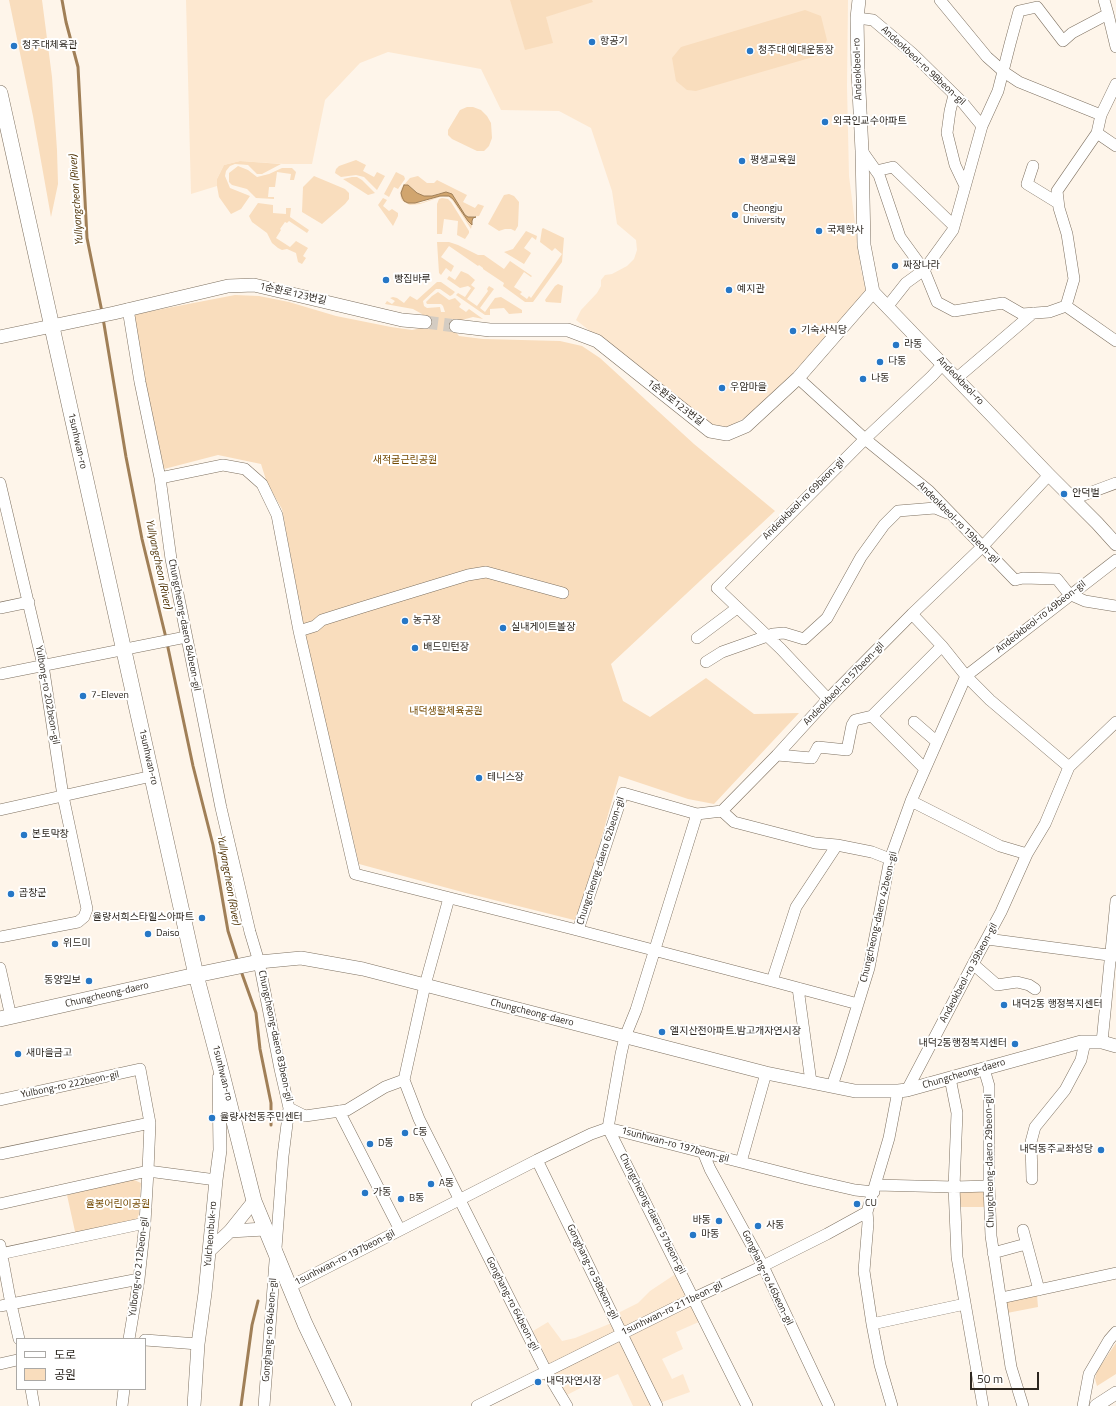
<!DOCTYPE html>
<meta charset="utf-8">
<style>
body{margin:0}
#map{position:relative;width:1116px;height:1406px;overflow:hidden;background:#fef5ea;font-family:"Titillium Web","Noto Sans KR",sans-serif}
canvas{display:block}
.legend{position:absolute;left:16px;top:1338px;width:130px;height:52px;box-sizing:border-box;background:#fff;border:1px solid #aba9a6;margin:0;padding:5px 7px;list-style:none;font-size:12px;color:#2d2720}
.legend li{display:flex;align-items:center;gap:8px;height:20px}
.legend b{width:20px;border:1px solid #aba9a6}
.scale{position:absolute;left:970px;top:1372px;width:69px;height:18px;box-sizing:border-box;border:2px solid #2d2720;border-top:0;padding-left:5px;font-size:12px;line-height:14px;white-space:nowrap;color:#2d2720;-webkit-text-stroke:3px #fff;paint-order:stroke}
</style>
<div id="map">
<canvas width="1116" height="1406"></canvas>
<ul class="legend">
<li><b style="height:5px;background:#fff"></b>도로</li>
<li><b style="height:11px;background:#f9ddbd"></b>공원</li>
</ul>
<div class="scale">50 m</div>
</div>
<script>
const g = document.querySelector('canvas').getContext('2d');
g.lineJoin = 'round';
function fill(path, color) {
  g.fillStyle = color;
  g.fill(path, 'evenodd');
}
function toPath(rows) {
  const path = new Path2D();
  for (const r of rows) {
    path.moveTo(r[0], r[1]);
    for (let i = 2; i < r.length; i += 2) path.lineTo(r[i], r[i + 1]);
  }
  return path;
}
function stroke(path, color, width, dash) {
  g.strokeStyle = color;
  g.lineWidth = width;
  g.lineCap = dash ? 'butt' : 'round';
  g.setLineDash(dash || []);
  g.stroke(path);
}
function drawText(font, color, halo, rows, align = 'center') {
  g.font = font + ' "Titillium Web","Noto Sans KR",sans-serif';
  g.lineWidth = 4;
  g.setLineDash([]);
  g.textBaseline = 'middle';
  g.strokeStyle = halo;
  g.fillStyle = color;
  for (const [text, x, y, turn = 0] of rows) {
    g.save();
    g.translate(x, y);
    g.rotate((+turn || 0) * Math.PI / 180);
    g.textAlign = isNaN(turn) ? turn : align;
    if (halo) g.strokeText(text, 0, 0);
    g.fillText(text, 0, 0);
    g.restore();
  }
}
fill(toPath([
 [186,0,848,0,847,86,849,176,861,270,867,294,773,394,749,415,729,427,712,426,691,411,576,320,581,310,597,293,601,286,601,280,605,275,612,274,627,266,634,259,637,250,636,240,617,224,612,191,591,128,559,111,501,110,481,69,388,52,360,63,325,100,312,164,284,164,240,161,224,165,217,179,217,186,191,194],
 [677,1273,701,1321,676,1332,683,1349,662,1359,672,1379,683,1374,690,1392,651,1406,633,1406,618,1374,592,1385,590,1383,565,1396,533,1331,548,1322,562,1341,575,1338,614,1322,618,1313,638,1303,650,1291]
]), '#fde8d0');
fill(toPath([
 [9,0,42,0,52,77,57,150,58,184,51,217,33,116],
 [510,0,592,0,593,2,546,17,553,43,525,50],
 [805,10,821,16,827,40,820,55,696,91,687,90,676,81,672,58,681,47],
 [467,107,473,107,481,110,487,116,491,123,492,138,489,146,484,151,477,151,452,139,448,135,448,130,460,110],
 [356,160,366,165,363,171,374,177,377,172,385,176,377,190,364,177,356,175,341,177,335,173,336,169,339,166],
 [240,161,281,164,262,174,257,174,248,165,235,164,230,166,226,171,225,176,230,188,250,196,241,209,231,214,219,197,217,186,217,179,224,165],
 [238,166,248,170,257,177,269,174,282,168,292,168,296,172,294,180,290,180,291,174,277,172,275,187,269,187,268,197,274,197,274,199,256,198,247,189,232,185,229,182,229,173],
 [396,172,404,176,405,179,398,189,394,187,389,197,384,194],
 [314,176,345,189,349,193,349,199,345,204,322,224,302,212,303,187],
 [418,176,427,183,434,183,437,180,467,195,463,202,475,208,478,204,484,206,479,216,468,217,465,215,452,194,440,193,432,196,424,196,417,193,408,185,401,193,404,201,421,203,440,196,449,196,453,199,468,221,472,225,471,229,453,201,449,197,443,196,420,204,410,205,404,202,401,199,400,193,402,187,410,178],
 [352,177,357,177,362,180,375,193,368,195,343,179],
 [509,194,514,196,519,202,518,226,515,231,511,229,505,229,499,231,488,224,504,195],
 [383,198,387,200,383,206,389,211,392,209,398,213,398,216,393,226,378,205],
 [442,198,448,199,451,202,469,231,469,233,465,239,457,235,458,221,444,219,442,234,437,234,437,204,439,199],
 [258,203,273,205,273,213,286,214,286,208,291,208,290,217,309,230,307,233,289,221,287,223,285,222,280,229,281,230,276,238,290,247,296,241,308,248,303,256,306,258,302,264,298,262,296,253,287,249,282,250,278,248,272,243,267,233,252,222,249,216],
 [543,228,564,238,562,262,533,302,525,302,503,286,504,283,483,269,483,268,479,265,478,266,449,246,441,257,454,266,451,272,446,268,441,275,439,273,437,242,449,242,458,245,478,255,484,255,504,269,510,261,532,276,531,277,524,272,514,287,522,292,520,294,527,299,529,296,531,298,562,254,555,248,552,251,540,242,542,229],
 [526,231,537,236,536,240,532,237,524,248,531,253,524,264,504,252,513,249],
 [461,271,468,274,475,280,471,285,475,288,467,299,477,306,488,291,487,289,489,286,494,289,480,308,485,312,495,298,501,297,522,310,522,313,509,314,504,308,490,309,490,315,485,315,456,295,458,293,465,297,471,288,468,286,460,288,447,279,449,276,455,280],
 [437,282,441,282,455,292,452,295,450,296,440,289,436,289,423,301,424,306,427,308,440,307,441,312,445,312,443,306,441,304,427,304,426,302,432,296,438,292,449,300,455,298,461,304,459,307,466,312,469,309,483,319,473,317,458,321,454,330,459,336,483,339,560,341,582,346,600,358,694,444,775,511,611,664,623,701,650,717,706,678,754,714,799,713,714,804,688,799,619,776,578,921,466,893,359,864,306,640,282,509,267,483,261,464,218,455,164,469,131,315,235,295,259,296,289,302,336,316,391,327,412,330,421,328,425,319,422,314,413,309,385,304,387,301,392,304,395,301,390,298,393,297,397,298,404,303,410,296,417,300],
 [558,284,563,286,561,303,546,302,545,300,555,286],
 [132,1179,141,1183,139,1214,135,1223,76,1236,67,1195],
 [956,1189,984,1190,985,1207,957,1207],
 [1037,1295,1038,1307,1007,1313,1004,1301],
 [1116,1343,1116,1374,1097,1386,1095,1379,1097,1371]
]), '#f9ddbd');
const water = toPath([
 [404,185,408,185,417,193,424,196,432,196,446,192,452,194,465,215,468,217,476,217,473,218,472,221,472,225,468,221,453,199,449,196,440,196,415,203,408,203,404,201,402,197,401,193,404,185]
]);
fill(water, '#d1a56e');
stroke(water, '#a07f57', 1);
stroke(toPath([
 [62,0,66,22,78,67,87,238,102,312],
 [103,318,126,457,142,539,166,638],
 [167,643,193,766,213,845,228,931,238,962],
 [241,971,256,1013,260,1049,271,1103,271,1125],
 [241,1406,252,1325,258,1301]
]), '#a07f57', 3);
stroke(toPath([
 [425,322,456,326]
]), '#d4ccc2', 13, [13, 6]);
const minor = toPath([
 [940,0,987,57,1004,72,1019,82,1101,115],
 [1108,14,1116,47],
 [857,18,873,20,912,53,963,103,982,126],
 [954,95,950,111,947,133,955,165,965,186],
 [1097,133,1116,146],
 [862,151,879,175,900,237,924,270,937,302,954,311,1003,303,1022,314,1049,312,1066,306],
 [1033,166,1027,184,1058,203],
 [876,171,893,167,954,226],
 [1066,306,1074,279,1067,234,1059,208,1057,191,1097,133,1101,115,1116,84],
 [1066,306,1116,341],
 [887,307,906,283,924,270,953,230,982,126,998,91,1010,44,1019,11,1037,7,1063,41,1072,33,1108,14,1104,0],
 [128,309,140,382,160,478,171,559,191,658,221,808,250,932,259,962,280,1069,289,1108,283,1156,264,1406],
 [798,378,865,439,929,491,1015,580,1023,578,1057,579,1069,594,1085,601,1116,606],
 [957,378,1033,313],
 [160,478,223,465,245,469,262,484,277,515,299,631],
 [0,483,43,665,63,796,87,909,84,917,78,922,0,937],
 [1073,499,1116,483],
 [563,593,486,572,468,575,360,608,322,620,315,626,299,631,355,874,573,929,772,981,858,1004],
 [0,608,29,602],
 [912,614,942,646,966,676,990,700,1069,767],
 [697,638,737,608],
 [706,662,722,652,773,634,784,633,804,639,827,618,861,557,884,525,898,511,935,508,947,513],
 [0,674,186,637],
 [828,699,781,649,717,588,865,439,932,376,943,364],
 [872,716,925,769],
 [914,722,937,742],
 [777,755,812,758,818,747,847,750,852,725,855,720,872,716,942,646],
 [911,801,1000,846,1027,854],
 [0,810,152,776],
 [722,811,777,755,828,699,912,614,983,546,1049,475],
 [697,814,636,1010,625,1037,621,1054,608,1128,747,1406],
 [449,898,425,985,404,1080,419,1119,546,1371,567,1406],
 [578,930,623,793,697,814,722,811,734,822,815,843,837,845,872,852,890,859],
 [987,939,1116,956],
 [973,964,997,985,1017,982,1029,985,1035,989],
 [0,968,11,1017],
 [772,981,796,907,837,845],
 [798,988,811,1082],
 [1102,1042,1116,901],
 [984,1069,989,1086,989,1186,991,1236,1011,1367,1023,1406],
 [950,1078,957,1113,954,1187,957,1257,983,1406],
 [832,1086,841,1059,869,968,890,859,911,801,966,676,1116,560],
 [907,1090,973,964,1001,912,1027,854,1045,824,1069,767,1116,722],
 [0,1100,140,1069,150,1123,148,1171,145,1223,139,1279,129,1339],
 [289,1108,305,1116,347,1110,385,1087,404,1080],
 [339,1111,400,1230],
 [703,1152,710,1169,763,1266,829,1406],
 [0,1154,150,1123],
 [537,1160,657,1406],
 [741,1162,766,1073],
 [1032,1179,1031,1142,1035,1127,1065,1090,1081,1060,1085,1042],
 [876,1185,954,1187,989,1186],
 [0,1204,148,1171,216,1180],
 [1023,1230,1039,1290],
 [0,1245,11,1304,19,1339],
 [993,1253,1026,1244],
 [0,1254,145,1223],
 [289,1287,537,1160,591,1134,608,1128,807,1179,855,1190,874,1192],
 [1001,1298,1116,1273],
 [0,1306,139,1279],
 [872,1324,965,1304],
 [145,1340,198,1344],
 [0,1364,17,1360],
 [31,1389,34,1406],
 [122,1406,124,1389],
 [477,1406,694,1298,763,1266,827,1234,867,1212],
 [892,1406,880,1365,872,1324,864,1271,868,1223,867,1212,889,1138,898,1091],
 [1083,1406,1089,1374,1109,1340,1116,1332]
]);
const tertiary = toPath([
 [859,0,857,18,858,70,862,151,864,245,873,292,1049,475,1097,523,1116,544],
 [456,326,490,330,568,330,597,341,710,431,727,434,746,426,798,378,873,292],
 [0,337,114,313,228,286,254,285,402,320,425,322],
 [259,962,301,958,363,969,766,1073,855,1091,898,1091,907,1090,1081,1042,1102,1042,1116,1046],
 [230,1231,265,1229],
 [209,1251,230,1231,254,1201],
 [194,1406,198,1344,205,1293,216,1180,220,1150,219,1078],
 [1096,1406,1116,1393]
]);
const secondary = toPath([
 [0,93,196,975,219,1062,254,1201,305,1324,344,1406],
 [0,1019,196,975,259,962]
]);
stroke(minor, '#7e7161', 12);
stroke(tertiary, '#7e7161', 14);
stroke(secondary, '#7e7161', 16);
stroke(minor, '#fff', 11);
stroke(tertiary, '#fff', 13);
stroke(secondary, '#fff', 15);
for (const [x, y, r, color] of [
 [592,42,4,"#2677c6"],
 [14,46,4,"#2677c6"],
 [750,51,4,"#2677c6"],
 [825,122,4,"#2677c6"],
 [742,161,4,"#2677c6"],
 [735,215,4,"#2677c6"],
 [819,231,4,"#2677c6"],
 [895,266,4,"#2677c6"],
 [386,280,4,"#2677c6"],
 [729,290,4,"#2677c6"],
 [793,331,4,"#2677c6"],
 [896,345,4,"#2677c6"],
 [880,362,4,"#2677c6"],
 [863,379,4,"#2677c6"],
 [722,388,4,"#2677c6"],
 [1064,494,4,"#2677c6"],
 [405,621,4,"#2677c6"],
 [503,628,4,"#2677c6"],
 [415,648,4,"#2677c6"],
 [83,696,4,"#2677c6"],
 [479,778,4,"#2677c6"],
 [24,835,4,"#2677c6"],
 [11,894,4,"#2677c6"],
 [202,918,4,"#2677c6"],
 [148,934,4,"#2677c6"],
 [55,944,4,"#2677c6"],
 [89,981,4,"#2677c6"],
 [1004,1005,4,"#2677c6"],
 [662,1032,4,"#2677c6"],
 [1015,1044,4,"#2677c6"],
 [18,1054,4,"#2677c6"],
 [212,1118,4,"#2677c6"],
 [405,1133,4,"#2677c6"],
 [370,1144,4,"#2677c6"],
 [1101,1150,4,"#2677c6"],
 [431,1184,4,"#2677c6"],
 [365,1193,4,"#2677c6"],
 [401,1199,4,"#2677c6"],
 [857,1204,4,"#2677c6"],
 [719,1221,4,"#2677c6"],
 [758,1226,4,"#2677c6"],
 [693,1235,4,"#2677c6"],
 [538,1382,4,"#2677c6"]
]) {
  const dot = new Path2D();
  dot.arc(x, y, r, 0, 2 * Math.PI);
  g.fillStyle = color;
  g.fill(dot);
  stroke(dot, '#fff', 1.5);
}
drawText('10px', '#2d2720', '#fff', [
 ["항공기",600,42],
 ["청주대체육관",22,46],
 ["청주대 예대운동장",758,51],
 ["외국인교수아파트",833,122],
 ["평생교육원",750,161],
 ["Cheongju",743,209],
 ["University",743,221],
 ["국제학사",827,231],
 ["짜장나라",903,266],
 ["빵집바루",394,280],
 ["예지관",737,290],
 ["기숙사식당",801,331],
 ["라동",904,345],
 ["다동",888,362],
 ["나동",871,379],
 ["우암마을",730,388],
 ["안덕벌",1072,494],
 ["농구장",413,621],
 ["실내게이트볼장",511,628],
 ["배드민턴장",423,648],
 ["7-Eleven",91,696],
 ["테니스장",487,778],
 ["본토막창",32,835],
 ["곱창군",19,894],
 ["율량서희스타힐스아파트",194,918,"right"],
 ["Daiso",156,934],
 ["위드미",63,944],
 ["동양일보",81,981,"right"],
 ["내덕2동 행정복지센터",1012,1005],
 ["엘지산전아파트.밤고개자연시장",670,1032],
 ["내덕2동행정복지센터",1007,1044,"right"],
 ["새마을금고",26,1054],
 ["율량사천동주민센터",220,1118],
 ["C동",413,1133],
 ["D동",378,1144],
 ["내덕동주교좌성당",1093,1150,"right"],
 ["A동",439,1184],
 ["가동",373,1193],
 ["B동",409,1199],
 ["CU",865,1204],
 ["바동",711,1221,"right"],
 ["사동",766,1226],
 ["마동",701,1235],
 ["내덕자연시장",546,1382]
], 'left');
drawText('10px', '#2d2720', '#fff', [
 ["Andeokbeol-ro 98beon-gil",923,66,43],
 ["Andeokbeol-ro",858,69,-92],
 ["1순환로123번길",293,294,13],
 ["Andeokbeol-ro",960,381,46],
 ["1순환로123번길",675,403,38],
 ["1sunhwan-ro",77,441,77],
 ["Andeokbeol-ro 69beon-gil",804,499,-45],
 ["Andeokbeol-ro 19beon-gil",958,523,45],
 ["Andeokbeol-ro 49beon-gil",1041,617,-38],
 ["Chungcheong-daero 84beon-gil",184,625,79],
 ["Andeokbeol-ro 57beon-gil",844,684,-46],
 ["Yulbong-ro 202beon-gil",47,695,80],
 ["1sunhwan-ro",148,757,77],
 ["Chungcheong-daero 62beon-gil",601,861,-72],
 ["Chungcheong-daero 42beon-gil",879,917,-77],
 ["Andeokbeol-ro 39beon-gil",969,973,-62],
 ["Chungcheong-daero",107,995,-13],
 ["Chungcheong-daero",532,1013,14],
 ["Chungcheong-daero 83beon-gil",275,1036,78],
 ["1sunhwan-ro",222,1073,76],
 ["Chungcheong-daero",964,1074,-16],
 ["Yulbong-ro 222beon-gil",70,1085,-12],
 ["1sunhwan-ro 197beon-gil",675,1145,15],
 ["Chungcheong-daero 29beon-gil",990,1161,-91],
 ["Chungcheong-daero 57beon-gil",652,1214,63],
 ["Yulcheonbuk-ro",211,1234,-85],
 ["1sunhwan-ro 197beon-gil",345,1258,-27],
 ["Yulbong-ro 212beon-gil",139,1267,-83],
 ["Gonghang-ro 58beon-gil",592,1272,64],
 ["Gonghang-ro 46beon-gil",767,1278,64],
 ["Gonghang-ro 64beon-gil",512,1304,63],
 ["1sunhwan-ro 211beon-gil",672,1309,-26],
 ["Gonghang-ro 84beon-gil",270,1330,-86]
]);
drawText('10px', '#744a03', '#fff', [
 ["새적굴근린공원",405,461],
 ["내덕생활체육공원",446,712],
 ["율봉어린이공원",118,1205]
]);
drawText('italic 11px', '#4d3002', '#fff', [
 ["Yullyangcheon (River)",77,200,-94],
 ["Yullyangcheon (River)",158,564,78],
 ["Yullyangcheon (River)",228,880,80]
]);
</script>
